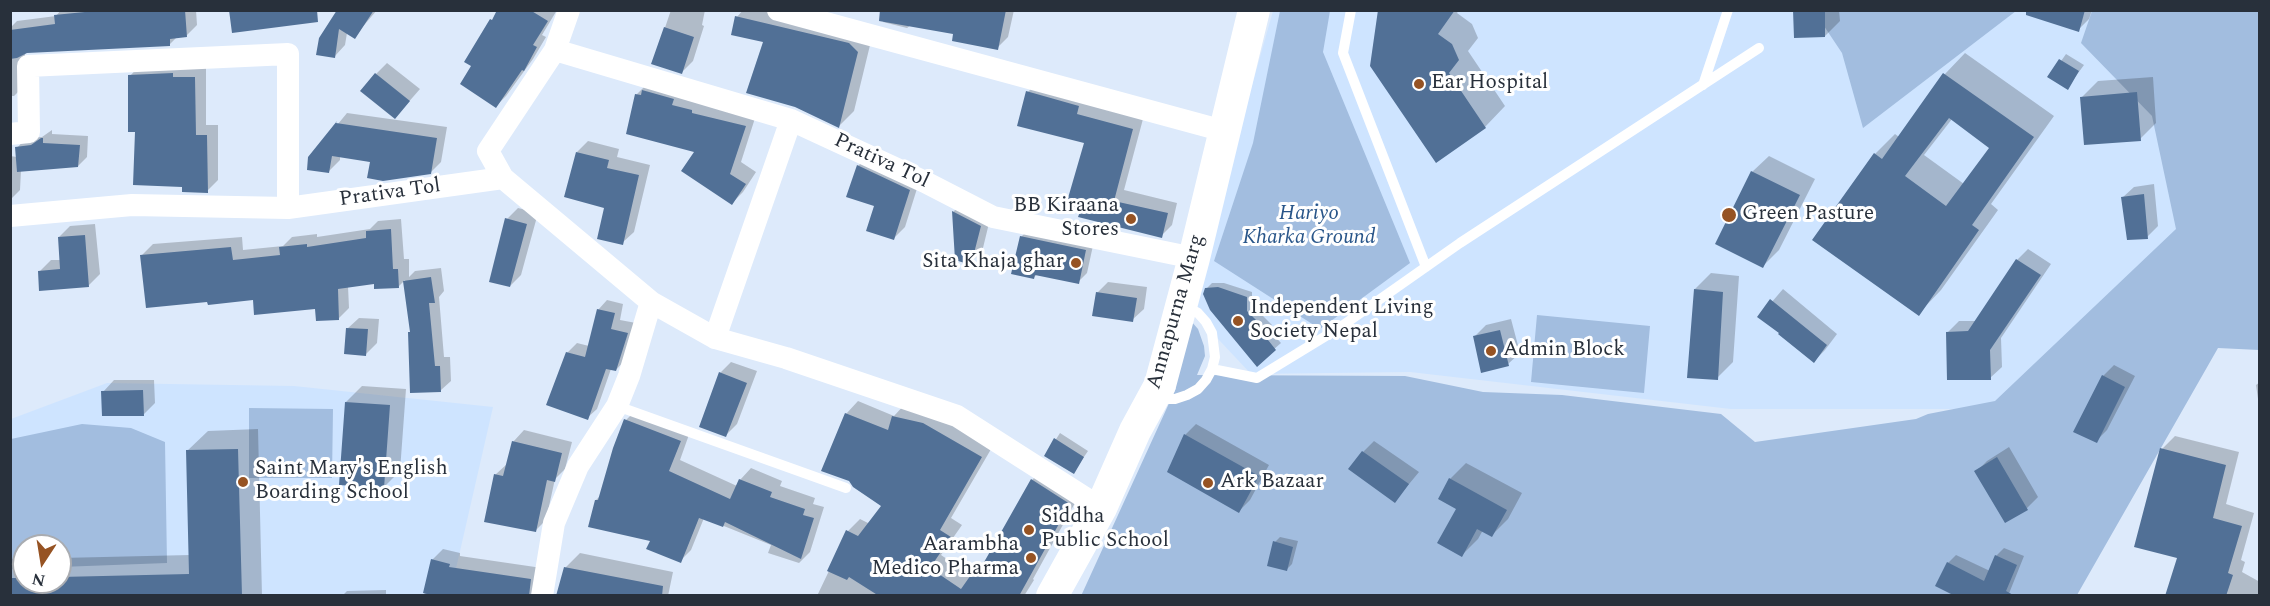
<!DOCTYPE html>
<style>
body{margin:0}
#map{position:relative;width:2270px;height:606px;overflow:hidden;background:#ddeafb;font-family:Spectral,serif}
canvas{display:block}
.frame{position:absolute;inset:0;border:12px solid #28303b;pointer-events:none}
.north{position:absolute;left:12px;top:534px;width:60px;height:60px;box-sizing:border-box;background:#fff;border:2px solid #a9acb1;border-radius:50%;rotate:192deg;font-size:16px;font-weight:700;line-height:24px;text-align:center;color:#28303b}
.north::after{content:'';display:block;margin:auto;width:21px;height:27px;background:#965323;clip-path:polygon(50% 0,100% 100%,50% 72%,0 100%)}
</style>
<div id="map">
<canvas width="2270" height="606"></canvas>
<div class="frame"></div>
<div class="north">N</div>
</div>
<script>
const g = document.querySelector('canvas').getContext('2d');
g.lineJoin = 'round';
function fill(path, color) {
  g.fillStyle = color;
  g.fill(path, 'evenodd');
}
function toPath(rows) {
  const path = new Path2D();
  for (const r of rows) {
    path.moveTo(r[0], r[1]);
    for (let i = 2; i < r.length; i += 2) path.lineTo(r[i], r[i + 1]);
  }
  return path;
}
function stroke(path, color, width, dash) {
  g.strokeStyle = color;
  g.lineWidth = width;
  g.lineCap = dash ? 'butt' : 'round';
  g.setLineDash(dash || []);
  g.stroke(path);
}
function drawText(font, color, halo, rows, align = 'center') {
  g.font = font + ' Spectral,serif';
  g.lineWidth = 6;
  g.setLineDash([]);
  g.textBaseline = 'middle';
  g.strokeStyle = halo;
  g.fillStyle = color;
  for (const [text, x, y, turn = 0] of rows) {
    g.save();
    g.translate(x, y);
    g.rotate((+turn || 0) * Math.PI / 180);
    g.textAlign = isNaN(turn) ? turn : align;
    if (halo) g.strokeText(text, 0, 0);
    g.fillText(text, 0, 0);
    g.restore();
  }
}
fill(toPath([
 [1273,11,2259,11,2259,179,1989,409,1731,409,1410,372,1251,374,1189,308],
 [107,383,294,386,493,407,450,595,11,596,11,419],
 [24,546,60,546,60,582,24,582]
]), '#cee4ff');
fill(toPath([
 [1280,11,1330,11,1323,52,1410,263,1320,329,1214,261,1253,143],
 [1814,11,2016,11,1863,128,1842,53],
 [2092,11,2259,11,2259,350,2218,348,2077,595,1081,596,1176,388,1174,389,1191,321,1198,329,1204,346,1205,356,1197,375,1405,376,1483,392,1562,395,1721,414,1755,442,1916,419,1928,414,1995,401,2176,229,2152,116,2081,43],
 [1537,315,1650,326,1644,393,1531,382],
 [249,408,333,409,332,478,249,478],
 [82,424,131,428,165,442,167,563,60,567,60,546,24,546,24,569,11,569,11,439]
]), '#a2bddf');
fill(toPath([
 [61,10,196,10,197,25,186,36,177,37,170,44,25,52,25,85,14,96,10,96,10,28,17,21,56,16],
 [339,10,377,10,354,37,347,33,345,45,335,56],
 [498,10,557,10,542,35,546,37,533,59,506,96,496,106],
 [671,10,705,10,702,25,704,26,693,61,682,72,653,63],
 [743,10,787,10,872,37,854,111,839,126,765,41,737,17],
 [885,10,1014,10,1008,37,997,48,955,32,911,25,907,28,883,22],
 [1380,10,1459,10,1457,13,1472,24,1478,38,1468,51,1505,106,1485,127,1436,161],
 [1794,10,1839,10,1840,21,1825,36],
 [2050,10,2092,10,2089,19,2078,30],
 [1965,53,2054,116,1991,204,1998,210,1941,290,1921,311,1875,154,1895,134,1899,137,1945,74],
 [1952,119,1991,147,1964,184,1924,155],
 [2066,54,2084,65,2067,88,2050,77],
 [387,63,420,89,406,105,376,74],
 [141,64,206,66,206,125,218,125,218,180,207,191,183,185,136,130,130,76],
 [2153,77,2156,123,2140,139,2082,97,2098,81],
 [1038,81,1143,119,1124,190,1177,203,1172,225,1161,236,1083,208,1085,142,1028,92],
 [647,84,756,115,741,162,756,172,743,192,732,203,696,151,636,95],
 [347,113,447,127,441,162,430,173,340,156,340,160,329,171,310,158],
 [52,130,52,134,88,136,87,157,78,166,21,170,20,190,10,200,10,156,17,157,17,148,26,138,42,137],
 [588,141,619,149,617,157,650,165,634,232,622,243,577,152],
 [869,155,920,179,905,227,894,238,858,166],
 [1769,156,1815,179,1779,250,1763,266,1752,172],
 [2154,184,2158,226,2147,237,2122,198,2134,187],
 [964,201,991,215,982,252,970,263,957,259,953,212],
 [518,208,538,213,521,275,510,286,507,219],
 [401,219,404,259,409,259,409,277,415,271,441,268,444,291,439,297,444,357,450,357,451,381,441,390,412,330,405,280,398,287,375,282,348,286,349,308,338,319,317,307,254,299,209,300,142,255,153,244,242,237,243,250,283,246,292,237,317,234,317,237,370,229,378,221],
 [95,224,100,274,88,286,40,271,51,260,61,260,59,237,70,226],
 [1030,228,1094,241,1087,273,1078,282,1038,274,1034,277,1021,237],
 [2028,249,2051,264,2001,338,2002,367,1990,378,1948,332,1959,321,1976,321,2017,260],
 [1711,273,1739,276,1733,362,1717,378,1695,289],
 [1108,282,1147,287,1144,309,1132,320,1097,293],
 [1212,283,1224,283,1252,292,1252,305,1272,325,1268,329,1281,343,1257,364,1206,289],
 [1783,289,1837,334,1825,350,1814,361,1759,317],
 [607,300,623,304,620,320,636,323,625,360,616,370,611,369,597,409,587,418,567,353,577,343,589,346,598,310],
 [359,318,379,319,377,343,366,354,347,329],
 [1511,319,1520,353,1508,364,1475,336,1486,325],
 [731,362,757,371,737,424,726,435,720,373],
 [2114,365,2135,376,2107,430,2096,441,2103,376],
 [114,380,154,380,155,403,144,414,103,392],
 [2260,382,2260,406,2259,406,2256,385],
 [362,386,406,389,400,471,384,487,346,402],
 [858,401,894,416,905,404,994,444,951,518,962,525,941,555,972,576,992,552,1032,480,1044,468,1081,492,1033,579,1034,580,1024,596,817,596,848,531,860,519,870,524,883,506,846,414],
 [637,409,691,429,680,460,737,486,740,480,751,468,782,481,780,486,815,498,813,504,824,507,810,552,799,563,768,553,771,545,704,518,691,550,680,561,596,500,601,495,626,420],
 [1196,424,1269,465,1250,500,1239,511,1185,435],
 [258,429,262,596,10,596,10,559,24,558,24,582,60,582,60,558,190,555,187,451,208,431],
 [524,430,572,442,565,469,555,479,546,520,535,531,495,475,507,464,513,442],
 [1060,433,1088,451,1073,473,1046,455],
 [2175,436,2239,452,2226,504,2254,513,2241,560,2245,562,2242,572,2260,582,2260,596,2166,596,2179,557,2162,449],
 [1374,441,1419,472,1395,501,1363,452],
 [2009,447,2038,497,2027,508,2006,521,1976,472,1987,461],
 [1466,463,1522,493,1508,519,1492,535,1483,530,1478,539,1462,555,1458,508,1450,479],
 [1280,537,1298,541,1292,564,1286,570,1275,542],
 [2004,548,2024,556,2008,596,1948,563,1956,555,1990,571,1996,556],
 [443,549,460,553,460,556,542,568,536,596,424,596,432,560],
 [580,553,673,572,668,596,556,596,566,567],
 [386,590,386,596,342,596,347,591]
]), '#0003');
fill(toPath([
 [105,10,185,10,187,37,170,39,170,46,27,53,17,58,10,59,10,30,55,24,54,15],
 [229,10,317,10,318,22,232,33],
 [337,10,374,10,355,39,339,29,335,58,316,55,319,38],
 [497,10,530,10,548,21,533,45,537,47,524,71,522,70,496,108,460,84,471,66,464,62,490,19,492,20],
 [880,10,1006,10,998,50,952,41,953,34,879,21],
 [1378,10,1455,10,1438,34,1452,44,1459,60,1449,73,1486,128,1436,163,1370,66],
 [1793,10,1825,10,1825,37,1794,38],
 [2026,10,2085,10,2079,32,2026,15],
 [735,16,849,43,858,52,839,128,795,107,746,93,763,42,731,35],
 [664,27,694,37,682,74,651,64],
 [2059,59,2079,71,2068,90,2047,77],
 [173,73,173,77,195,77,196,135,207,135,208,193,182,192,182,187,133,185,135,132,128,132,128,75],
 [375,73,410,101,395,119,360,91],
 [1943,73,2034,137,1972,225,1979,230,1919,316,1812,240,1874,153,1882,159],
 [1949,118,1989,148,1946,206,1905,176],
 [642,90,674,99,672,105,692,110,692,113,746,126,730,174,746,184,732,205,681,171,694,152,626,134,635,94,641,95],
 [1026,91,1079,106,1077,114,1133,129,1114,201,1168,213,1162,238,1078,217,1081,209,1066,205,1084,143,1017,126],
 [2137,92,2141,141,2084,145,2080,97],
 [337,121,336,123,437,138,431,174,383,181,367,178,370,162,332,156,329,173,307,170,308,157],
 [41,138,43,138,43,143,80,145,78,167,17,172,15,147,31,145],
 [576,152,609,160,607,168,639,175,623,245,597,239,604,208,564,197],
 [857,165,910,190,894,240,866,231,874,206,846,197],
 [1751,171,1800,195,1763,268,1715,244],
 [2144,194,2148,239,2127,240,2121,197],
 [952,211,981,226,971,265,955,260],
 [505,218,527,224,510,287,489,282],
 [391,229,393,269,398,269,399,288,374,289,374,284,338,289,339,320,316,321,315,309,254,315,253,300,208,305,207,302,146,308,140,255,231,247,233,260,280,255,279,247,307,244,307,247,366,238,366,231],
 [85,235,89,287,39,291,38,271,60,269,58,237],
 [1020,236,1086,250,1079,284,1035,275,1034,279,1011,274],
 [2016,259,2041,275,1990,350,1991,380,1947,380,1946,332,1968,331],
 [431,277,435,303,429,303,435,366,440,366,441,392,410,393,408,332,410,332,403,281],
 [1218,287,1247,297,1247,311,1268,332,1264,335,1276,350,1257,367,1210,310,1203,294,1205,288],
 [1694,289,1723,292,1718,380,1687,378],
 [1096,292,1137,298,1133,322,1092,316],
 [1770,299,1827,345,1814,363,1778,334,1779,333,1757,317],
 [597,309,615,313,611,329,628,333,616,371,606,369,588,420,546,405,566,352,585,357],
 [346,328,368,329,366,356,344,354],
 [1500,330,1509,366,1481,373,1473,336],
 [719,372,747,383,726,437,699,427],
 [2102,375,2125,387,2097,443,2073,432],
 [143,390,144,416,102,416,101,391],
 [345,402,390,405,384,488,339,485],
 [845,413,888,430,892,416,923,423,982,457,940,530,951,537,930,568,961,589,980,562,983,564,1031,479,1070,504,1019,596,879,596,849,577,847,580,827,571,846,530,858,536,881,506,853,487,849,481,821,471],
 [624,419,681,441,669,471,730,499,739,479,772,492,770,497,805,509,803,515,814,518,801,559,725,522,723,527,699,518,681,563,646,549,650,541,588,527,595,500,598,500,613,448],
 [1184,434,1259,476,1239,513,1167,472],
 [1054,438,1084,457,1074,474,1044,456],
 [512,441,562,453,555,482,547,480,536,532,484,522,494,474,503,476],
 [2160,448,2226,465,2213,518,2242,526,2228,573,2233,575,2226,596,2165,596,2177,558,2134,547],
 [238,449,242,596,10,596,10,578,24,578,24,582,60,582,60,577,189,574,186,450],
 [1362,451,1409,484,1395,503,1348,469],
 [1997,457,2028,510,2005,523,1974,471],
 [1449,478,1507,510,1492,537,1477,529,1462,557,1437,543,1456,509,1438,499],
 [1273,541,1293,547,1287,571,1267,566],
 [1995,555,2017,565,2006,591,2015,596,1955,596,1935,586,1947,562,1984,581],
 [431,559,450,564,449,567,531,579,529,596,435,596,423,593],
 [564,567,663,586,662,596,556,596]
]), '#517096');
stroke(toPath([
 [1351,10,1343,53,1426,267],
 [1703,85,1728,10],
 [1212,369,1257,378,1339,328,1460,243,1759,48],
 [1157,399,1175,399,1187,395,1198,389,1206,380,1212,369,1215,357,1212,333,1206,322,1198,313,1185,306],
 [617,406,846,488]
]), '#fff', 10);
stroke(toPath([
 [778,10,1224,131],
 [555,50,569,10],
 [10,134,29,132,28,66,288,54,288,208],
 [503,178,488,151,555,50,791,120],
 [10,216,132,205,288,208,503,178,651,302,715,338,786,358,957,416,1101,508],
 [715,338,791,120,925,182,993,217,1194,258],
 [542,596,554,523,578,466,617,406,629,376,651,302]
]), '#fff', 22);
stroke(toPath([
 [1052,596,1101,508,1135,431,1160,385,1194,258,1254,10]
]), '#fff', 32);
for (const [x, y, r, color] of [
 [1419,84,6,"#965323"],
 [1729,215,8,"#965323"],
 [1131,219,6,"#965323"],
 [1076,263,6,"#965323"],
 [1238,321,6,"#965323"],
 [1491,351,6,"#965323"],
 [243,482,6,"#965323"],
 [1208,483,6,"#965323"],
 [1029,530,6,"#965323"],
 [1031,558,6,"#965323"]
]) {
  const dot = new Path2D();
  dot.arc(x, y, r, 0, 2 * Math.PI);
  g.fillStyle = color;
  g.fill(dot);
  stroke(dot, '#fff', 2);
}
drawText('21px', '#28303b', '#fff', [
 ["Ear Hospital",1431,84],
 ["BB Kiraana",1119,207,"right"],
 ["Stores",1119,231,"right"],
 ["Green Pasture",1742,215],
 ["Sita Khaja ghar",1064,263,"right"],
 ["Independent Living",1250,309],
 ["Society Nepal",1250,333],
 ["Admin Block",1503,351],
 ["Saint Mary's English",255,470],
 ["Boarding School",255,494],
 ["Ark Bazaar",1220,483],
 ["Siddha",1041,518],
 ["Public School",1041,542],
 ["Aarambha",1019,546,"right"],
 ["Medico Pharma",1019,570,"right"]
], 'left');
drawText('21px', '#28303b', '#fff', [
 ["Prativa Tol",881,162,25],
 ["Prativa Tol",390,194,-8],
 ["Annapurna Marg",1177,312,-74]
]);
drawText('italic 21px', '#285589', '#fff', [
 ["Hariyo",1309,215],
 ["Kharka Ground",1309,239]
]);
</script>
